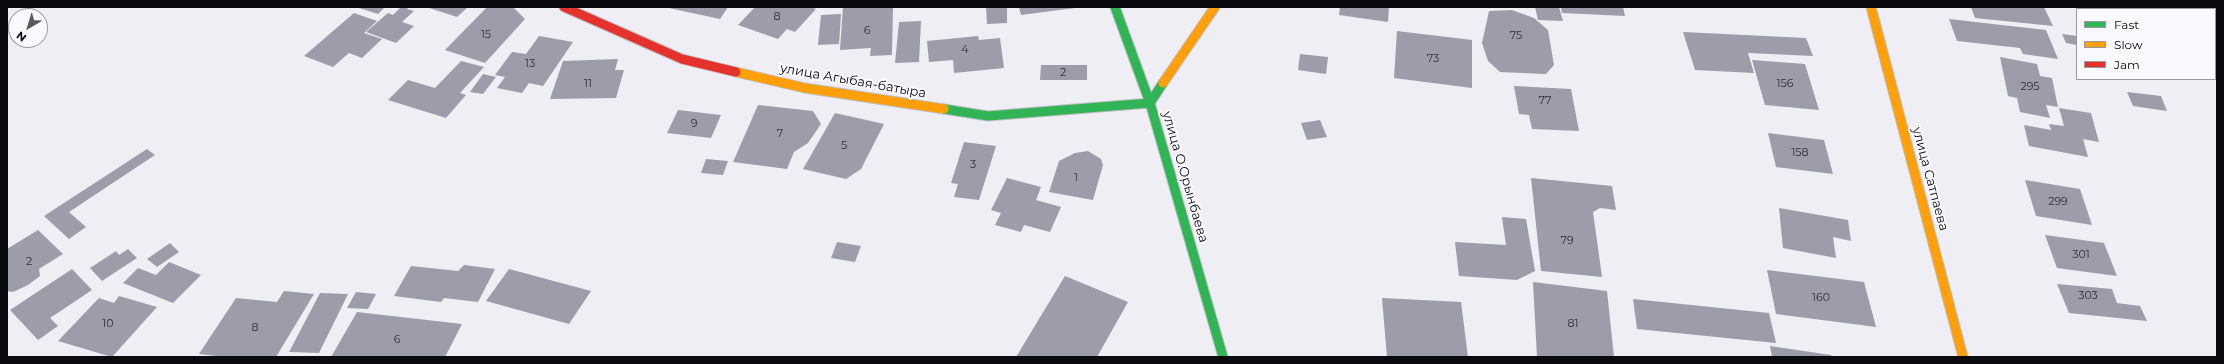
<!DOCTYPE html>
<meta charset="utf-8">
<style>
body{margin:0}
#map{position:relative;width:2224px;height:364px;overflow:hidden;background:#eeeef4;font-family:Montserrat,sans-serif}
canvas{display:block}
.frame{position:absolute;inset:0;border:8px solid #0b0b0f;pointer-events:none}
.legend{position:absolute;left:2076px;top:8px;width:140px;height:72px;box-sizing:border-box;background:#fafafe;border:1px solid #9a9a9e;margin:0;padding:5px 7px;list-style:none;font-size:12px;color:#0b0b0f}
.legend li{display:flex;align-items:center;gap:8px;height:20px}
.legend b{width:20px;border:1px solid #9a9a9e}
.north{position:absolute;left:8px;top:8px;width:40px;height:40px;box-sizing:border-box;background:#fafafe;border:1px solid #9a9a9e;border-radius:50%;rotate:218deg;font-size:11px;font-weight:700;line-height:16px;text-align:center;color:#0b0b0f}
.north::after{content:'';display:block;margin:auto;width:14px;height:18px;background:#5a5a5f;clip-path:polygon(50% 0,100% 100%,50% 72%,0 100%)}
</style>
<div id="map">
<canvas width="2224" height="364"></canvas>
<div class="frame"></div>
<ul class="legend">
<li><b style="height:5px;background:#30b455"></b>Fast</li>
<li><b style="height:5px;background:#ff9f0a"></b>Slow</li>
<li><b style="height:5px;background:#e5322d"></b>Jam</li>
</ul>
<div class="north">N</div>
</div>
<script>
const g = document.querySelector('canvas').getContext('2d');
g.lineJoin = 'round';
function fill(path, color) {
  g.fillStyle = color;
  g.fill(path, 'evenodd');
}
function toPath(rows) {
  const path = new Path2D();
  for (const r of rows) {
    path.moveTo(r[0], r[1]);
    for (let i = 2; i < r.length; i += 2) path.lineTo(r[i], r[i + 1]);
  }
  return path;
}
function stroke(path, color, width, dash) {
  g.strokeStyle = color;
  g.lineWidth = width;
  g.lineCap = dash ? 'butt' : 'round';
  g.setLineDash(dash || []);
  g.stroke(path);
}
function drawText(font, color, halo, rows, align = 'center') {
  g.font = font + ' Montserrat,sans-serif';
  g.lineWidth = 4;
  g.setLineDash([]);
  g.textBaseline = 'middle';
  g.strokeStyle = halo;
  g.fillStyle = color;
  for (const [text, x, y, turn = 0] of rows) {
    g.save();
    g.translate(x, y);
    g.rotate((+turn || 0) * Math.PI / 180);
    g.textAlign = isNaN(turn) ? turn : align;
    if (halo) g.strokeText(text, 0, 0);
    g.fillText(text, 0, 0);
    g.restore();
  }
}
fill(toPath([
 [356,7,385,7,378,14],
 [401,7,409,7,407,9,414,11,402,22,414,26,396,43,366,32,388,13,393,15],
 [426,7,468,7,457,17],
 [487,7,513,7,525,19,485,63,445,50],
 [664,7,728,7,720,19],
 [755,7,810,7,816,9,795,32,787,29,778,39,738,25],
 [843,7,893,7,892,55,870,56,871,48,840,50],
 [986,7,1007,7,1007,23,987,24],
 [1019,7,1075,7,1075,8,1021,15],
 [1340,7,1389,7,1388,22,1339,15],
 [1535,7,1559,7,1563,21,1538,20],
 [1561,7,1623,7,1625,16,1562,13],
 [1971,7,2044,7,2053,26,1975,18],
 [1512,10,1534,18,1548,30,1554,65,1546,74,1500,72,1488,61,1482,43,1489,11],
 [354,13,377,21,364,33,382,39,362,58,349,53,333,67,304,56],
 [841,14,839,44,818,45,821,15],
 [1949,19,2046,30,2058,59,2023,54,2020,48,1957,41],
 [921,21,919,62,895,63,899,22],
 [1397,31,1472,40,1472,88,1394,78],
 [1683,32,1806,38,1813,56,1748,53,1754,73,1695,70],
 [2062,34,2077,36,2077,45,2066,43],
 [539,36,573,42,543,86,529,83,522,93,497,88,505,77,495,75,512,52,526,54],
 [978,36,979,40,1000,38,1004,68,954,73,953,60,929,62,927,41],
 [1300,54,1328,57,1326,74,1298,70],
 [2000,57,2037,64,2040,76,2052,78,2058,107,2046,105,2050,118,2020,112,2017,98,2008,96],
 [618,59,615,70,624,70,616,98,550,99,563,61],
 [1752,60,1805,64,1819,110,1765,105],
 [461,61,484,67,460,93,466,95,446,118,388,100,408,80,435,88],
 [1041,65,1087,65,1087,80,1040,80],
 [483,74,496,77,483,94,470,92],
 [1514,86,1571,89,1579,131,1532,129,1529,115,1519,114],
 [2127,92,2161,96,2167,111,2133,106],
 [758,105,813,111,821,124,808,143,794,152,787,169,733,162],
 [2059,108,2091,113,2099,142,2083,139,2088,157,2029,146,2024,125,2051,130,2049,124,2064,126],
 [678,110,721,115,711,138,667,133],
 [835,113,884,124,861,169,846,179,803,169],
 [1320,120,1327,137,1307,140,1301,123],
 [1768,133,1824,140,1833,174,1776,167],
 [964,142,996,146,979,200,954,197,958,184,951,183],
 [147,149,155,155,69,212,86,227,69,239,44,216],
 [1088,151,1101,159,1103,165,1093,200,1049,192,1059,161,1075,153],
 [706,159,728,161,723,175,701,173],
 [1007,178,1041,187,1036,200,1061,207,1050,232,1024,225,1021,232,995,225,1001,213,991,210],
 [1531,178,1612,186,1616,210,1600,208,1593,212,1602,277,1541,271],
 [2025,180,2080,189,2092,225,2036,216],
 [1779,208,1848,220,1851,241,1833,237,1836,258,1783,248],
 [1502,217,1526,219,1535,271,1517,280,1459,276,1455,242,1506,245],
 [38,230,63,254,39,269,40,276,28,285,13,292,7,291,7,249],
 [2045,235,2104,243,2117,276,2057,268],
 [837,242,861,246,855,262,831,258],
 [170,243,179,252,157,267,147,259],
 [128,249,137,258,102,281,90,268,116,251,119,255],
 [169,262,201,275,173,303,123,283,138,268,156,275],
 [464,265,495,269,478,302,444,298,441,302,394,296,411,266,458,271],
 [72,269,92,290,50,318,58,326,38,340,10,310],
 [509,269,591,291,569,324,486,301],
 [1767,270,1864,282,1876,327,1776,314],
 [1065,276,1128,302,1097,357,1016,357],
 [1533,282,1607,291,1614,357,1537,357],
 [2057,284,2112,289,2117,303,2140,306,2147,321,2069,313],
 [284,291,314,294,276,357,226,357,199,354,236,298,277,302],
 [356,292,376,294,368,309,347,308],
 [320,293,348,294,319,353,289,352],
 [119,296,157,307,112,357,58,341,99,298,114,303],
 [1382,298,1461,302,1468,357,1387,357],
 [1633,299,1769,313,1776,343,1637,329],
 [357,312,462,324,445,357,331,357],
 [1770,346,1831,355,1832,357,1772,357]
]), '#9d9caa');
const fast = toPath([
 [1115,7,1150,103,1223,357],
 [944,109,988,116,1150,103,1163,83]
]);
const slow = toPath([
 [1871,7,1963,357],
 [736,72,805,88,944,109],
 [1163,83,1215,7]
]);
const jam = toPath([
 [564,7,682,59,736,72]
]);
stroke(fast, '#bfbfc3', 11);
stroke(slow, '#bfbfc3', 11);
stroke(jam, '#bfbfc3', 11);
stroke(fast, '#30b455', 9);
stroke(slow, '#ff9f0a', 9);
stroke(jam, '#e5322d', 9);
drawText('11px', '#302f36', null, [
 ["8",777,17],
 ["6",867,31],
 ["15",486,35],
 ["75",1516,36],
 ["4",965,50],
 ["73",1433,59],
 ["13",530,64],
 ["2",1063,73],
 ["11",588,84],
 ["156",1785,84],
 ["295",2030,87],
 ["77",1545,101],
 ["9",694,124],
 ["7",780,134],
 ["5",844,146],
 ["158",1800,153],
 ["3",973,165],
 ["1",1076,178],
 ["299",2058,202],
 ["79",1567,241],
 ["301",2081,255],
 ["2",29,262],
 ["303",2088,296],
 ["160",1821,298],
 ["10",108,324],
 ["81",1573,324],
 ["8",255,328],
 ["6",397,340]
]);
drawText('13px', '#0b0b0f', '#fafafe', [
 ["улица Агыбая-батыра",853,81,10],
 ["улица О.Орынбаева",1185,177,74],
 ["улица Сатпаева",1930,179,75]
]);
</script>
